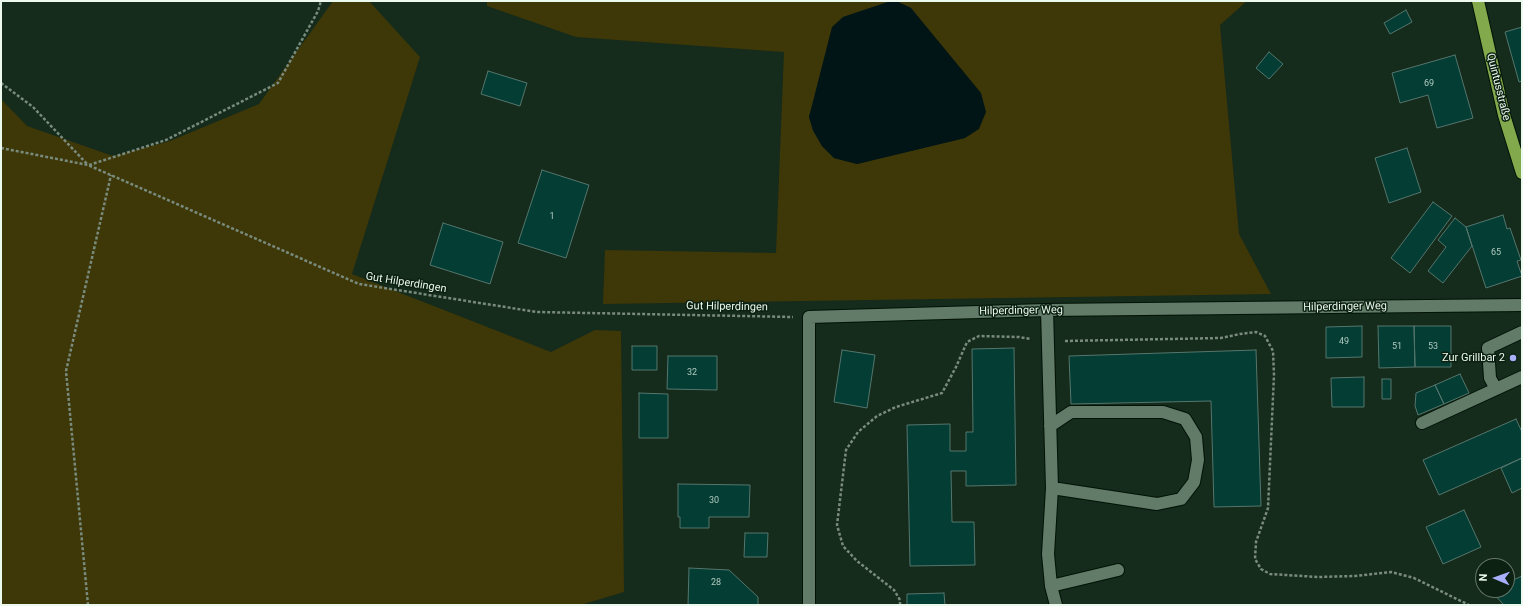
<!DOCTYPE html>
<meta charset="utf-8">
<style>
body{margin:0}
#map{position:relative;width:1523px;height:606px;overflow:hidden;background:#152b1b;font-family:Roboto,sans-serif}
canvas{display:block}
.frame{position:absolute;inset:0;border:2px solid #ebf9ee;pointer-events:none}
.north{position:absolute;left:1475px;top:558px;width:40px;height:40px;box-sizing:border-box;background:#0c2112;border:1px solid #65776a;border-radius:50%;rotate:272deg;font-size:11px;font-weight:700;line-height:16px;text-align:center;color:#ebf9ee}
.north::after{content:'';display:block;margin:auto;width:14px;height:18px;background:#a8b0fc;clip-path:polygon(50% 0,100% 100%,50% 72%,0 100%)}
</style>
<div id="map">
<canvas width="1523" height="606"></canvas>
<div class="frame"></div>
<div class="north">N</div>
</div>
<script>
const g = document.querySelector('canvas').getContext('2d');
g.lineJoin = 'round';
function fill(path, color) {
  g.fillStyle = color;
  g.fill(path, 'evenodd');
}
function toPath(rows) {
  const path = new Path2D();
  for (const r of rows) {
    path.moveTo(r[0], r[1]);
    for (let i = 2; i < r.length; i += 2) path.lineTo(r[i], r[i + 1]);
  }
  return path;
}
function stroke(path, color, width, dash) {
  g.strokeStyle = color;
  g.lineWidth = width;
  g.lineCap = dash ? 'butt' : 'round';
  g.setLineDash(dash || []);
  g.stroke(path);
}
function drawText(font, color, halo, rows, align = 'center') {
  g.font = font + ' Roboto,sans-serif';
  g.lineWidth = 3;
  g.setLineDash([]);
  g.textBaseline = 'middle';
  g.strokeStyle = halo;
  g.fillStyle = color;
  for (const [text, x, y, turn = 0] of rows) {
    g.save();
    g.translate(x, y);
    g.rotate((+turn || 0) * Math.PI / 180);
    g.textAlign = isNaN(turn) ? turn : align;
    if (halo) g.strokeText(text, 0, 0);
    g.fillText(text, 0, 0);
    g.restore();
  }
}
fill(toPath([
 [333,1,369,1,420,57,352,274,551,352,595,330,621,331,624,592,580,605,1,605,1,99,27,126,113,156,170,141,259,104],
 [487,1,891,1,843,17,809,116,813,131,822,146,834,158,857,164,965,138,911,8,896,1,1247,1,1220,25,1239,234,1271,294,603,304,605,250,776,253,784,52,576,37,487,6]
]), '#3e3708');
fill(toPath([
 [891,1,896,1,911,8,981,93,986,112,979,129,965,138,857,164,834,158,822,146,813,130,809,117,832,27,843,17]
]), '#011416');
const building = toPath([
 [1406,10,1412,22,1390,34,1384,23,1406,10],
 [1522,27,1522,81,1519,82,1505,32,1522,27],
 [1269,52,1283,64,1269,79,1256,68,1269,52],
 [1455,55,1473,118,1437,128,1428,95,1400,103,1392,73,1455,55],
 [488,71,527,83,520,106,481,94,488,71],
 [1407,148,1421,192,1389,203,1375,158,1407,148],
 [542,170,589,185,566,258,518,243,542,170],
 [1433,202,1452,216,1410,273,1391,258,1433,202],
 [1503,215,1507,229,1510,228,1521,260,1517,261,1522,276,1486,288,1466,227,1503,215],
 [1455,218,1466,227,1472,246,1443,283,1428,271,1446,247,1438,240,1455,218],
 [443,223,503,242,490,284,430,265,443,223],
 [1362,326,1362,357,1326,358,1326,327,1362,326],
 [1378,326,1414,326,1415,367,1379,368,1378,326],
 [1414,326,1451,326,1451,367,1415,367,1414,326],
 [632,346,657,346,657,370,632,370,632,346],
 [1014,348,1016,485,966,486,966,471,951,471,952,522,974,522,975,565,910,566,907,425,950,424,950,451,966,451,966,432,973,432,972,349,1014,348],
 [842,350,875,355,867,408,834,402,842,350],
 [1256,350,1261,506,1214,507,1211,401,1071,404,1069,356,1256,350],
 [668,356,717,356,717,390,667,389,668,356],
 [1460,374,1469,393,1444,404,1435,385,1460,374],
 [1364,377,1364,407,1332,407,1331,378,1364,377],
 [1382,379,1391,379,1391,399,1382,399,1382,379],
 [1435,385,1444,404,1418,415,1415,406,1416,393,1435,385],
 [639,393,668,394,668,438,639,438,639,393],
 [1516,419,1522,432,1522,458,1439,495,1423,460,1516,419],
 [1522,458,1522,488,1512,493,1501,468,1522,458],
 [678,484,750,485,749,517,709,517,709,528,680,528,680,517,678,517,678,484],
 [1464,510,1481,547,1443,564,1426,527,1464,510],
 [745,533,768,533,767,557,744,557,745,533],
 [689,568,729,570,758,597,758,605,688,605,689,568],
 [1522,576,1522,605,1504,605,1491,591,1507,590,1507,583,1522,576],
 [944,593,945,605,907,605,907,594,944,593]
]);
fill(building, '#043d34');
stroke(building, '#55766d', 1);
const minor = toPath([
 [1047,310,1052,488,1048,554,1051,586,1056,605],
 [1496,389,1490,378,1488,348,1522,332],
 [1422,423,1522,377],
 [1050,426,1071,412,1163,412,1185,419,1196,437,1198,460,1194,482,1181,499,1157,504,1052,488],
 [1051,586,1118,570],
 [809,605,809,317,1047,310,1522,305]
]);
const major = toPath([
 [1478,1,1504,115,1522,173]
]);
stroke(minor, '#011306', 14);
stroke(major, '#011306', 14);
stroke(toPath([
 [1,83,33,107,88,165],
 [1,148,88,165,359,284,537,312,793,317],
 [89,165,166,140,278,83,318,11,321,1],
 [1065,341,1221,338,1240,334,1256,332,1265,336,1273,351,1274,375,1268,508,1256,542,1255,559,1261,569,1270,574,1318,577,1355,576,1391,572,1414,578,1469,605],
 [88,605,66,371,111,175],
 [900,605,900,600,894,590,857,561,843,546,837,525,846,450,858,432,877,416,896,407,942,393,956,367,967,342,979,336,1019,337,1031,339]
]), '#798b7d', 2.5, [3, 2]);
stroke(minor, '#627a68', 12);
stroke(major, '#82a94b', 12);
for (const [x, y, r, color] of [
 [1513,358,4,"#a8b0fc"]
]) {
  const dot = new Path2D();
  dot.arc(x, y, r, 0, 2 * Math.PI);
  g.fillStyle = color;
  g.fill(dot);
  stroke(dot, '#0c2112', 1.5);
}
drawText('9px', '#b1cac0', null, [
 ["69",1429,84],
 ["1",552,217],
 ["65",1496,253],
 ["49",1344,342],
 ["51",1397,347],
 ["53",1433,347],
 ["32",692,373],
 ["30",714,501],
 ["28",716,583]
]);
drawText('11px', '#ebf9ee', '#0c2112', [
 ["Quintusstraße",1498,87,76],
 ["Gut Hilperdingen",406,283,9],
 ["Gut Hilperdingen",727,307,1],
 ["Hilperdinger Weg",1345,307,-1],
 ["Hilperdinger Weg",1021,311,-1]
]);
drawText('11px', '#ebf9ee', '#0c2112', [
 ["Zur Grillbar 2",1505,358]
], 'right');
</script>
